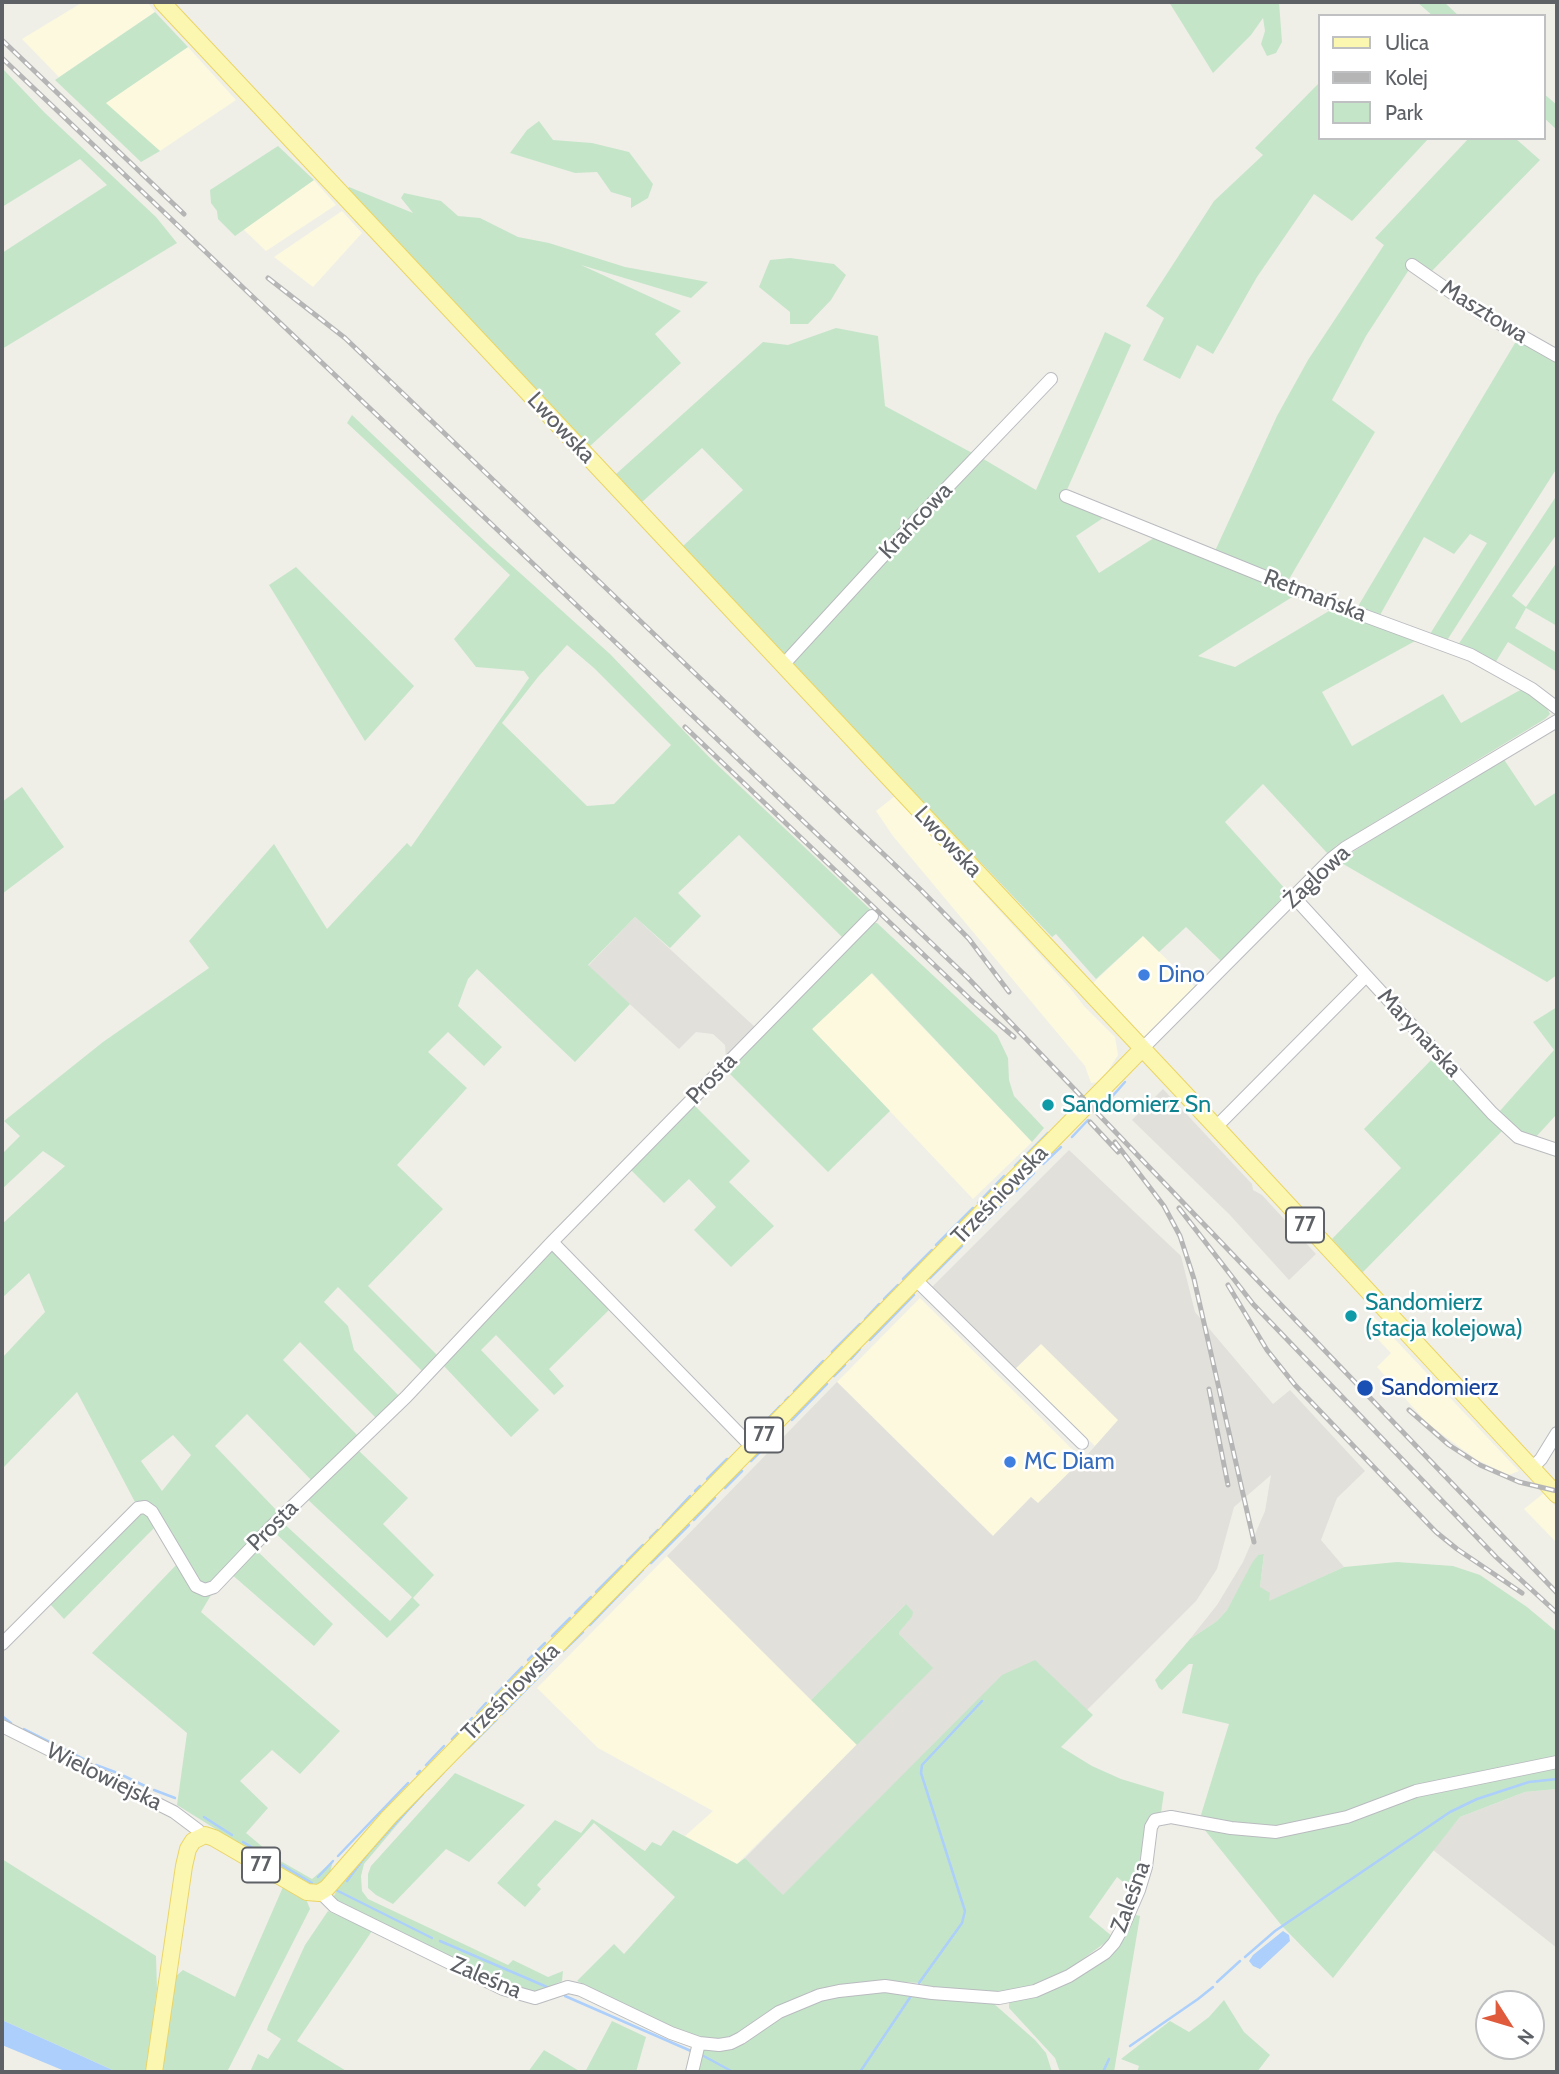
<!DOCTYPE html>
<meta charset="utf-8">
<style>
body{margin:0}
#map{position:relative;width:1559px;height:2074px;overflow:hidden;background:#efefe7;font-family:Cabin,sans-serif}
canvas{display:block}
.frame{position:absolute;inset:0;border:4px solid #5e6166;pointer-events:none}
.legend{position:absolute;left:1318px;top:14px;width:228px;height:126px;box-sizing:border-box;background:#fff;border:2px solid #bfc0c2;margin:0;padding:9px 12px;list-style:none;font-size:21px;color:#5e6166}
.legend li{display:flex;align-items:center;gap:14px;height:35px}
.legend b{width:35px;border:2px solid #bfc0c2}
.north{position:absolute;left:1475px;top:1990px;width:70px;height:70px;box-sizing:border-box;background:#fff;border:2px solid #bfc0c2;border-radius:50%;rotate:127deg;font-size:19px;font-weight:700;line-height:28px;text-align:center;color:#5e6166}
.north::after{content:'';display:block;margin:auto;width:24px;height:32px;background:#e05b3c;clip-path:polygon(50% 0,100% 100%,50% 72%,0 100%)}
</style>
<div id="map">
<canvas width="1559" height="2074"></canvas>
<div class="frame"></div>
<ul class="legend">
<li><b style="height:9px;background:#fbf7b0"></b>Ulica</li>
<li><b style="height:9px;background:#b5b5b6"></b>Kolej</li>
<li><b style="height:19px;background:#c5e5c9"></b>Park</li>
</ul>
<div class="north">N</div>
</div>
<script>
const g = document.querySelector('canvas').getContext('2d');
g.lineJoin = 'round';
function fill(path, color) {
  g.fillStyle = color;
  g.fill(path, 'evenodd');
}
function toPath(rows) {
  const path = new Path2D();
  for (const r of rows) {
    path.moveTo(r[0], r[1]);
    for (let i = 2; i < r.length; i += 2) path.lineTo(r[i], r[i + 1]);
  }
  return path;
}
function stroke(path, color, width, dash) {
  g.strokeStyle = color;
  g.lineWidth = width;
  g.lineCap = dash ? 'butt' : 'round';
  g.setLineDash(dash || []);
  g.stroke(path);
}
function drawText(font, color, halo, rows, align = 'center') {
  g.font = font + ' Cabin,sans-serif';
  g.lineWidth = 5;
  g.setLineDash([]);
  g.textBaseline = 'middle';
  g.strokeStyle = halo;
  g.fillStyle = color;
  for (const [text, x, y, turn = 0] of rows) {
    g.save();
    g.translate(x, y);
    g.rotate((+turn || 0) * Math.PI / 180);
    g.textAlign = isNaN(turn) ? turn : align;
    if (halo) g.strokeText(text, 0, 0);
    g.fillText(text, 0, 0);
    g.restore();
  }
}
fill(toPath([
 [83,2,147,2,155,12,59,77,22,39],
 [188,47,236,100,160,151,105,103],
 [314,180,336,205,266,251,243,229],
 [342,211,362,233,313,287,274,257],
 [895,796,1070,988,1084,1006,1115,1037,1118,1055,1101,1082,1091,1083,1085,1066,893,836,876,811],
 [1143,936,1195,987,1145,1038,1093,983],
 [871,973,1032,1142,973,1199,812,1029],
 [920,1298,1082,1459,1038,1504,1031,1497,993,1536,837,1382],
 [1373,1316,1519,1471,1509,1475,1477,1460,1428,1424,1377,1367,1391,1353,1364,1325],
 [1041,1343,1119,1420,1095,1446,1015,1369],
 [1544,1493,1557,1508,1557,1543,1524,1509],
 [667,1556,857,1745,737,1864,685,1836,713,1811,598,1748,537,1688]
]), '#fcf9df');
fill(toPath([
 [635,917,756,1028,726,1060,725,1045,713,1034,696,1032,679,1049,588,966],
 [1163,1089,1252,1184,1253,1190,1262,1195,1316,1254,1289,1280,1229,1214,1132,1120],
 [1069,1150,1181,1256,1195,1312,1273,1404,1290,1390,1365,1471,1337,1498,1321,1540,1344,1567,1268,1602,1260,1587,1264,1555,1258,1555,1227,1610,1217,1621,1190,1639,1217,1605,1243,1562,1265,1511,1271,1475,1234,1507,1217,1569,1196,1601,1087,1710,1035,1661,863,1816,783,1896,745,1858,932,1668,899,1634,898,1632,912,1617,905,1605,811,1700,667,1556,837,1382,993,1536,1031,1497,1038,1503,1088,1454,1118,1420,1041,1344,1015,1369,931,1288],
 [1557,1789,1557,1948,1433,1850,1460,1817,1525,1792]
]), '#e1e0db');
fill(toPath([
 [1169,2,1279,2,1282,42,1276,53,1267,56,1261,44,1265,31,1263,18,1251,35,1213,73],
 [1417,2,1444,2,1459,16,1433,16],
 [155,12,188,47,106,103,160,151,141,162,55,80],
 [2,68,44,112,156,217,177,243,2,349,2,253,107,185,80,159,2,207],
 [1319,83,1319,138,1429,138,1352,221,1314,194,1257,277,1213,354,1197,345,1180,379,1143,360,1164,318,1146,306,1214,201,1263,155,1255,148],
 [1543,93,1557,105,1557,130,1543,117],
 [539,121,553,140,592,143,629,152,653,184,648,198,631,208,631,198,611,192,597,172,575,173,510,153,527,130],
 [1469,138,1515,138,1540,160,1430,273,1412,265,1366,336,1332,400,1375,432,1288,581,1215,551,1277,416,1308,360,1384,245,1375,238],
 [278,146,314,180,235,236,218,219,217,211,211,203,210,190],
 [349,187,413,213,401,198,404,193,441,201,458,216,480,218,518,237,549,243,625,267,708,282,691,298,581,265,681,311,655,334,681,363,589,447,347,190],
 [790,258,834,264,846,275,831,300,808,324,790,324,790,312,759,287,770,260],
 [836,328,878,336,885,406,976,455,785,660,683,546,743,490,702,448,642,502,616,474,763,342,788,345],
 [1105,332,1131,345,1066,492,1106,516,1076,536,1099,573,1157,536,1297,594,1198,656,1235,667,1334,608,1417,640,1322,692,1352,746,1443,694,1461,723,1522,689,1547,708,1550,714,1545,719,1337,845,1328,854,1263,784,1225,822,1288,892,1221,961,1186,927,1159,952,1143,936,1096,979,1056,934,1052,937,789,662,980,457,1036,490],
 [1518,338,1557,360,1557,468,1446,642,1430,634,1487,543,1470,534,1454,554,1424,537,1380,615,1357,608],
 [352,415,490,546,610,654,708,756,872,911,844,939,739,835,678,893,701,916,670,948,635,917,588,965,630,1004,575,1062,477,969,468,979,458,1006,502,1047,484,1066,448,1032,428,1052,467,1088,397,1165,443,1209,368,1286,439,1357,423,1372,338,1287,324,1302,348,1326,354,1350,400,1397,377,1419,300,1342,283,1360,359,1437,313,1482,247,1414,215,1446,280,1514,210,1587,202,1587,151,1504,136,1504,77,1392,2,1469,2,1358,45,1312,29,1273,2,1298,2,1224,65,1166,43,1151,2,1189,2,1154,20,1136,4,1121,103,1042,209,968,189,941,274,844,327,929,407,843,411,847,529,678,524,671,476,667,454,639,510,575,347,423],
 [567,645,594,668,671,745,614,804,587,806,502,723,538,677],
 [173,1435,191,1455,162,1491,141,1461],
 [1557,495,1557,534,1512,596,1526,607,1557,562,1557,626,1526,608,1515,628,1557,653,1557,672,1508,642,1495,663,1458,645],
 [296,567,414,686,365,741,269,585],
 [1503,758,1535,806,1557,792,1557,975,1547,982,1338,861],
 [22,787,64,847,2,894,2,802],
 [869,923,877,923,997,1035,1008,1058,1009,1080,1014,1096,1044,1128,1032,1142,872,973,812,1029,890,1111,828,1172,725,1069],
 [1557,1007,1557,1114,1535,1138,1520,1131,1498,1113,1554,1050,1533,1022],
 [1434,1057,1502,1131,1362,1273,1332,1239,1401,1168,1364,1129],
 [692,1103,750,1161,729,1182,774,1226,731,1267,694,1230,716,1207,689,1179,664,1203,629,1168],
 [549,1251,557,1253,610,1309,549,1369,564,1386,554,1395,496,1335,481,1350,539,1410,511,1437,443,1365],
 [357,1449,408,1498,383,1524,434,1575,413,1598,420,1605,387,1638,272,1530,281,1521,390,1621,412,1597,305,1497],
 [142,1512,148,1512,156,1526,64,1619,49,1603],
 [254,1548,333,1624,314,1646,230,1573],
 [1264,1554,1260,1587,1270,1593,1269,1601,1344,1567,1397,1562,1453,1566,1480,1575,1527,1607,1557,1632,1557,1757,1357,1809,1271,1828,1200,1818,1229,1724,1182,1713,1193,1664,1189,1664,1162,1690,1159,1688,1155,1680,1190,1639,1217,1621,1227,1610,1252,1563,1258,1555],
 [177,1564,183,1577,194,1590,214,1590,201,1612,340,1731,300,1774,272,1750,240,1781,268,1808,246,1833,277,1859,312,1879,333,1861,329,1876,319,1886,304,1884,177,1805,187,1733,92,1653],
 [906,1604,913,1612,912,1617,899,1632,899,1634,933,1668,857,1745,811,1700],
 [1035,1660,1093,1715,1061,1747,1092,1766,1121,1779,1164,1792,1161,1813,1149,1817,1147,1822,1134,1891,1117,1877,1089,1917,1113,1937,1069,1969,1030,1986,994,1993,929,1987,919,1983,887,1981,842,1985,809,1992,767,2012,734,2035,718,2040,690,2035,639,2013,577,1981,614,1944,624,1954,675,1897,594,1823,537,1885,541,1889,525,1907,497,1883,555,1820,581,1833,592,1819,645,1851,652,1842,661,1846,673,1830,737,1864,745,1858,783,1895,1002,1675],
 [1557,1767,1557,1789,1525,1792,1460,1817,1333,1978,1282,1926,1204,1829,1278,1835,1408,1798],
 [455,1773,525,1805,469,1862,446,1849,393,1904,376,1895,368,1888,368,1874,371,1866],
 [420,1794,423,1794,364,1864,361,1876,362,1891,368,1899,508,1965,513,1960,548,1977,563,1971,562,1981,538,1992,524,1992,341,1906,333,1898,339,1885],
 [2,1859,156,1956,157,1989,146,2072,117,2072,2,2020],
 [283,1887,306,1899,310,1909,227,2072,162,2072,176,1976,183,1970,235,1997],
 [328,1911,372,1931,297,2041,348,2072,250,2072,258,2054,268,2059,281,2039,267,2030,268,2026,305,1945],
 [1133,1914,1140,1916,1114,2072,1060,2072,1055,2058,1009,2008,1009,2003,1089,1968],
 [906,1991,993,2003,1035,2040,1046,2053,1052,2072,695,2072,702,2048,708,2050,719,2049,797,2008,843,1994],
 [1224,2000,1244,2032,1270,2055,1257,2072,1137,2072,1139,2066,1121,2059,1170,2021,1189,2032,1209,2017],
 [612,2021,646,2037,636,2072,585,2072],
 [544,2050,581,2072,528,2072]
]), '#c5e5c9');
fill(toPath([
 [1283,1931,1289,1935,1290,1941,1260,1969,1253,1966,1249,1961,1253,1955],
 [2,2020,117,2072,67,2072,2,2045]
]), '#accffb');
stroke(toPath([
 [1109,1100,1125,1082],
 [1072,1137,1088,1120],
 [1043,1164,1061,1147],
 [1015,1166,1048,1133],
 [1016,1191,1034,1173],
 [978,1203,1004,1176],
 [971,1236,1006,1201],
 [936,1245,973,1208],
 [930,1278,962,1246],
 [903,1279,932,1250],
 [884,1299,898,1285],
 [865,1319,879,1304],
 [870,1340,914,1295],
 [832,1352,860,1324],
 [851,1359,860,1349],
 [834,1376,845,1365],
 [794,1391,823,1361],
 [785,1401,789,1397],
 [792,1420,827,1384],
 [750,1437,780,1406],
 [751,1461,780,1432],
 [707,1479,727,1459],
 [725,1488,742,1471],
 [695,1491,700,1486],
 [694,1520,715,1498],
 [663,1525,690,1496],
 [650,1538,658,1530],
 [627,1561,643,1545],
 [651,1563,689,1525],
 [596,1592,622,1566],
 [575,1613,591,1597],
 [590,1625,643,1570],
 [552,1636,570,1618],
 [559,1655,583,1632],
 [528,1660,545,1643],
 [492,1698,522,1667],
 [477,1713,486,1703],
 [502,1714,552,1663],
 [2,1716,11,1723],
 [24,1729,52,1743],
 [452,1739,472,1718],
 [60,1747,88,1761],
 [468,1748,497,1719],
 [96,1765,115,1772],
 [426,1765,444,1746],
 [417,1774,420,1771],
 [124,1776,147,1787],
 [428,1789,444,1772],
 [154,1790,175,1798],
 [204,1817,232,1835],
 [243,1842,312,1883],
 [338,1856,408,1783],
 [318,1877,333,1861],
 [347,1881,368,1853,423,1794],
 [336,1890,432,1938],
 [440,1941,547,1987],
 [1245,1957,1275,1931,1450,1812,1477,1799,1529,1782,1557,1779],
 [1217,1982,1240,1961],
 [919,1983,962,1923,965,1911,921,1773,922,1765,982,1701],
 [565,1996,691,2051],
 [1130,2046,1198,1999,1213,1987],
 [700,2054,733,2072],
 [860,2072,911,1996],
 [1103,2072,1109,2059]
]), '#accffb', 2.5);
const minor = toPath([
 [1412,265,1481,313,1557,356],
 [1066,496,1330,603,1471,655,1532,689,1557,708],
 [783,665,917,519,1051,379],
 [1294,897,1492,1113,1518,1137,1557,1150],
 [1142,1049,1331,859,1345,848,1557,721],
 [1216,1127,1366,976],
 [552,1242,752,1447],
 [916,1280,1082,1443],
 [1532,1468,1541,1459,1557,1433],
 [2,1644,138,1508,145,1507,152,1512,196,1586,205,1590,214,1587,272,1526,406,1397,552,1242,872,916],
 [2,1726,174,1812,198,1830,201,1836],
 [320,1892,334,1906,503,1989,535,1998,568,1987,581,1990,671,2033,699,2043,719,2045,731,2043,741,2038,779,2012,820,1995,839,1991,885,1986,932,1993,999,1998,1035,1991,1069,1976,1105,1953,1114,1943,1123,1927,1139,1890,1146,1867,1151,1827,1155,1820,1171,1817,1231,1828,1276,1832,1347,1817,1416,1791,1557,1762],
 [692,2072,699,2043]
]);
const major = toPath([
 [162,2,1216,1127,1557,1495],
 [154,2072,184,1866,188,1849,193,1841,205,1835,214,1838,307,1892,319,1893,327,1888,389,1817,1142,1049]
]);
stroke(minor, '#b9bbbf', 14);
stroke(major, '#ead465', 18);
stroke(minor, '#fff', 12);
stroke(major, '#fbf7b0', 16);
const rail = toPath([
 [2,40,184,214],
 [2,58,967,977,1557,1593],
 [268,278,345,338,921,890,969,939,1009,992],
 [685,727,971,1000,1014,1037],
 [1090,1122,1118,1152],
 [1115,1142,1164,1206,1180,1236,1194,1279,1254,1542],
 [1179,1208,1253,1304,1496,1557,1557,1613],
 [1228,1285,1267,1350,1295,1385,1436,1532,1457,1549,1522,1593],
 [1209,1389,1228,1485],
 [1409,1410,1449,1445,1480,1465,1519,1482,1557,1491]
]);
stroke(rail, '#b5b5b6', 5);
stroke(rail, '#fff', 2.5, [8]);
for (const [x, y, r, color] of [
 [1144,975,7,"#3f7fe0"],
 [1048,1105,7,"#0f9aa8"],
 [1351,1316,7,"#0f9aa8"],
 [1365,1388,9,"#1a4fb4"],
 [1010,1462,7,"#3f7fe0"]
]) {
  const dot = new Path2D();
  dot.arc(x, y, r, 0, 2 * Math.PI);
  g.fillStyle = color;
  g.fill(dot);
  stroke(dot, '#fff', 2.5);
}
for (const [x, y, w] of [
 [1305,1225,38],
 [764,1435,38],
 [261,1865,38]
]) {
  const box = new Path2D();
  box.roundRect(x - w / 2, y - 17.5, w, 35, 5);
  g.fillStyle = '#fff';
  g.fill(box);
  stroke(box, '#5e6166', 2);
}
drawText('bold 21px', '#5e6166', null, [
 ["77",1305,1225],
 ["77",764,1435],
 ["77",261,1865]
]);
drawText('23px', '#5e6166', '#fff', [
 ["Masztowa",1484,312,32],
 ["Lwowska",561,428,47],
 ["Krańcowa",916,521,-47],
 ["Retmańska",1315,596,21],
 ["Lwowska",948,842,47],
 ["Żaglowa",1317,877,-43],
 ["Marynarska",1419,1033,47],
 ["Prosta",712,1079,-46],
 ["Trześniowska",1000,1195,-46],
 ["Prosta",273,1526,-45],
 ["Trześniowska",511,1692,-45],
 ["Wielowiejska",104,1777,26],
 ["Zaleśna",1131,1897,-70],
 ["Zaleśna",486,1978,23]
]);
drawText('23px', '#366cbe', '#fff', [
 ["Dino",1158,975],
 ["MC Diam",1024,1462]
], 'left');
drawText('23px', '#0d838f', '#fff', [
 ["Sandomierz Sn",1062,1105],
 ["Sandomierz",1365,1303],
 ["(stacja kolejowa)",1365,1329]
], 'left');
drawText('23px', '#164399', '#fff', [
 ["Sandomierz",1381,1388]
], 'left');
</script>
